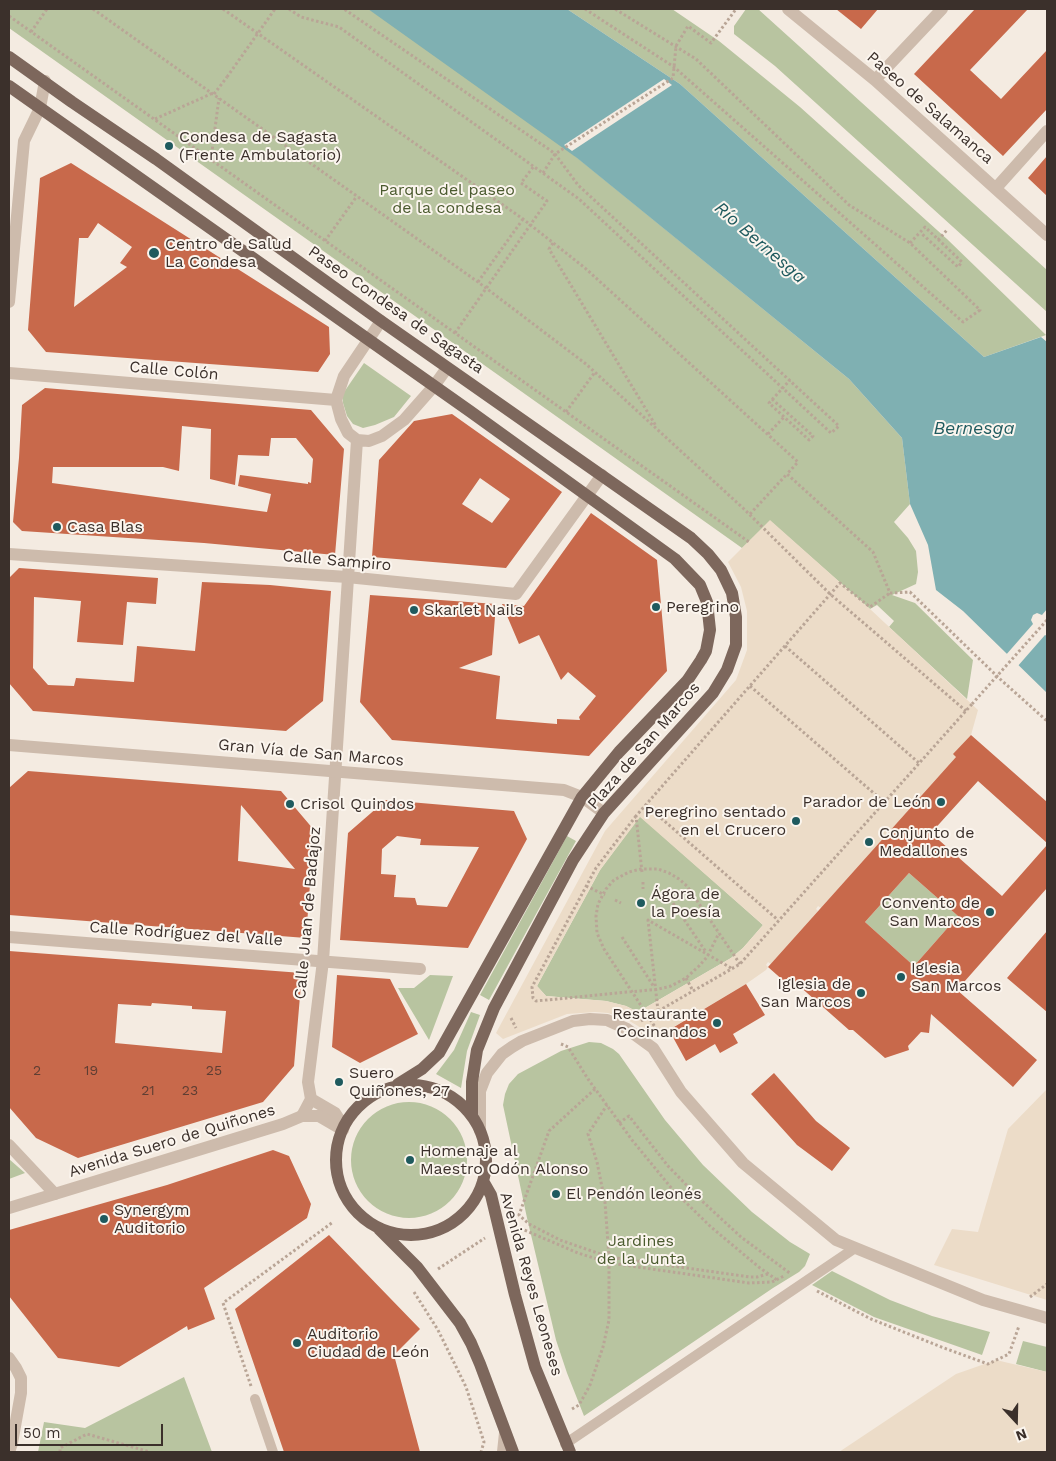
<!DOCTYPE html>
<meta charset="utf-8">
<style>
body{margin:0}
#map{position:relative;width:1056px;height:1461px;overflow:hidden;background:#f4ebe1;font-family:"Work Sans",sans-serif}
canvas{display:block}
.frame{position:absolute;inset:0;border:10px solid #3b302b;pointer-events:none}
.north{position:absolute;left:991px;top:1396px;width:50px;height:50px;-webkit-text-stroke:4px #fbf5ee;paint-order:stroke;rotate:159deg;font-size:14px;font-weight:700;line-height:20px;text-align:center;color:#3b302b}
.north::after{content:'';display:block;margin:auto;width:18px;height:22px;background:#3b302b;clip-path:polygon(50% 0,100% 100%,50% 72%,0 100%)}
.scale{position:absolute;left:15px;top:1424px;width:148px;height:22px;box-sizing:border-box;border:2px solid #3b302b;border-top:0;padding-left:6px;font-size:15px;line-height:18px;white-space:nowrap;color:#3b302b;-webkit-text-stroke:4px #fbf5ee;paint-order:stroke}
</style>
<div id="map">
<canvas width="1056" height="1461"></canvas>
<div class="frame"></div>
<div class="north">N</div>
<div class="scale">50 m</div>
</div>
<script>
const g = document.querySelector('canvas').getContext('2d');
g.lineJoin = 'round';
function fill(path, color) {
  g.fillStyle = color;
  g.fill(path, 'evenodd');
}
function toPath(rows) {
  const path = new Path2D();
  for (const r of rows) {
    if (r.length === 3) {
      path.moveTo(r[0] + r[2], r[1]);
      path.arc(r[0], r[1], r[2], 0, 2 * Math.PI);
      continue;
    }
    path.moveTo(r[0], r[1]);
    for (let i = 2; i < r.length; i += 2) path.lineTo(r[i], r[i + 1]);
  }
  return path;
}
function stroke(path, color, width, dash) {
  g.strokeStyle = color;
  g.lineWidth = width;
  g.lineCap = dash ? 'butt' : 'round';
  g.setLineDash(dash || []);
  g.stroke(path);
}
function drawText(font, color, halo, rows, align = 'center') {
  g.font = font + ' "Work Sans",sans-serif';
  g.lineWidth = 4;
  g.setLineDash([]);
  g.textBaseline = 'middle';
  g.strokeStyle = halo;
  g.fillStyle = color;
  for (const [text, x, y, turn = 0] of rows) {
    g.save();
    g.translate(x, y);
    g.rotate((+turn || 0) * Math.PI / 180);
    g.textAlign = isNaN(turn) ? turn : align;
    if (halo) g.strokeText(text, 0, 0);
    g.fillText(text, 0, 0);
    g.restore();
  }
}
fill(toPath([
 [9,9,369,9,526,116,849,379,902,438,910,504,894,522,908,538,916,551,918,572,916,584,892,595,915,603,973,660,967,699,889,627,894,621,877,605,870,609,770,521,742,548,9,28],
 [567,9,672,9,719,41,800,107,947,239,1046,335,984,357,680,84],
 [746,9,758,9,1047,270,1047,312,775,66,734,34,734,26],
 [364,363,411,396,394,417,375,425,363,428,353,424,347,416,343,403,342,395],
 [640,816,763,925,743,948,731,958,638,1012,626,1006,606,1001,546,996,537,986,600,870],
 [567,836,576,841,489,1000,480,995],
 [909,873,958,916,914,966,865,922],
 [430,975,453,976,429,1040,398,988,414,988],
 [471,1012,480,1015,467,1051,461,1088,436,1074,454,1050],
 [589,1042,601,1043,613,1049,619,1054,665,1120,703,1165,752,1212,790,1242,810,1254,805,1266,799,1272,773,1288,584,1416,567,1373,556,1340,527,1218,503,1105,505,1094,509,1084,518,1074,561,1051],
 [409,1160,58],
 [9,1159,25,1173,9,1179],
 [832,1271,890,1300,932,1316,990,1332,982,1355,874,1317,812,1285],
 [1023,1341,1047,1347,1047,1372,1016,1364],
 [184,1377,212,1452,38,1452,44,1422,85,1428]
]), '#b8c4a0');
fill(toPath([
 [770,520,870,609,978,710,971,735,954,754,956,757,821,908,818,906,816,909,818,911,771,964,768,962,766,965,768,967,766,970,746,984,653,1039,638,1026,626,1019,608,1013,595,1012,567,1014,503,1039,496,1033,605,831,736,680,747,650,747,611,741,587,728,562],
 [640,817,763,925,743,948,731,958,638,1012,626,1006,606,1001,546,996,537,986,600,870],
 [1047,1089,1047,1300,934,1265,952,1229,978,1232,1008,1129],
 [996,1360,1047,1372,1047,1452,839,1452,956,1374]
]), '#ecdcc8');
fill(toPath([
 [368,9,567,9,680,84,984,357,1041,337,1047,342,1047,693,963,611,936,590,928,545,910,504,902,438,849,379,577,158]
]), '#7fb0b2');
fill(toPath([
 [664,79,672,85,572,151,564,145],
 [1047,609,1047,636,1045,635,1017,667,1005,656,1033,624,1031,620,1033,615,1037,613,1042,615]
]), '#f4ebe1');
fill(toPath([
 [836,9,878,9,861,29],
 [975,9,1028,9,970,70,1001,99,1047,50,1047,109,1003,156,914,74],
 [1047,156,1047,196,1028,178],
 [71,163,329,327,330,354,318,372,46,352,28,330,40,178],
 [98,223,132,247,120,263,127,267,74,307,79,238,88,238],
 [45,388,311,410,344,449,335,555,204,543,22,531,13,522,19,458,22,405],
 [182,426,211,429,210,479,235,485,238,455,269,456,271,438,296,438,313,459,311,483,308,482,308,484,240,475,238,486,271,494,267,512,52,483,53,467,163,467,179,471],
 [452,414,562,492,506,568,372,557,379,460,414,421],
 [480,478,510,499,492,523,462,504],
 [591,513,657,560,667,671,589,756,392,740,360,702,370,595,496,604,492,655,459,668,500,676,496,719,557,724,557,719,580,720,579,717,596,696,568,672,561,680,539,635,519,644,502,604,524,606],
 [19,568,158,578,156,604,127,602,123,645,77,642,81,601,34,597,33,668,48,685,74,686,76,678,134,682,137,646,195,651,202,582,270,585,331,591,323,701,286,731,33,711,9,683,9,578],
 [971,735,1047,802,1047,843,978,781,931,833,1002,896,1047,845,1047,888,957,990,1037,1060,1013,1087,931,1014,929,1033,921,1032,908,1046,909,1050,885,1058,853,1030,849,1030,789,977,785,982,768,967,956,757,953,754],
 [909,873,958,916,914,966,865,922],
 [28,771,281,791,314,830,306,938,9,915,9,788],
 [241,805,295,869,238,861],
 [386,800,514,811,527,839,468,948,340,940,348,833],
 [397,836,421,839,420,845,479,847,447,907,417,905,415,898,394,897,396,875,381,874,382,849],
 [1047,931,1047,1012,1007,978],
 [9,951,302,973,294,1066,263,1102,78,1158,36,1138,9,1107],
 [152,1003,192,1006,192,1009,226,1011,222,1053,115,1043,118,1004,151,1006],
 [337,975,390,979,418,1034,360,1063,332,1047],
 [746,984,765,1015,733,1034,738,1043,720,1053,715,1044,686,1061,669,1030],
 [774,1073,816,1121,850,1148,832,1171,797,1145,751,1094],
 [273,1150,289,1156,311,1204,307,1218,204,1288,215,1319,188,1330,187,1326,119,1367,58,1358,9,1296,9,1230,167,1185],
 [329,1235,420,1329,394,1355,420,1452,284,1452,235,1309]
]), '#c8694b');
stroke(toPath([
 [93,9,478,282,586,364,744,509,830,594,966,711],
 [223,9,523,219,585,268,798,462,787,474,873,552,890,593,910,592,1000,679,1047,721],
 [289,9,301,17,339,27,579,199,831,433,839,426,578,185,555,154,550,150,344,9],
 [585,9,674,67,963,322,980,310,910,243,849,205,696,59,615,9],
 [9,16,749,542],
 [31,32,47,9],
 [214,94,227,77],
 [155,119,213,93],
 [211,159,219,98],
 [543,173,555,154,673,78,676,46,688,26,711,43,736,9],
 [938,240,947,230],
 [325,241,357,196],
 [553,243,549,249,656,426],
 [910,243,925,227,962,262,958,267,921,233],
 [478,282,523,219],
 [455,333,547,201,521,183,534,166],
 [772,399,813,436,809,440,769,403,790,380],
 [566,412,595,372],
 [768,434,784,417],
 [750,514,787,474],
 [785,646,919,763],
 [750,686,884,802],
 [646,805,778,920],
 [636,816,596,868,532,987,533,998,536,1001,659,989,671,986,686,978,699,966,707,957,719,933],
 [642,872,636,816,840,583,870,607,890,593],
 [643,882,643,889],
 [586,886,605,895],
 [615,900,621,903],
 [673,903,706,952],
 [622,937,654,987],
 [686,978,693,991],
 [658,1011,648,920,731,968],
 [511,1018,516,1028],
 [641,1021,740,964,972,704],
 [657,1030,604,949,597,933,596,916,598,904,606,889,614,880,629,872,641,869,658,869,669,873,679,879,687,886,740,964],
 [561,1044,568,1047,588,1079,632,1140,673,1190,711,1227,760,1268,777,1280],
 [595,1089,549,1131,519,1215,529,1224,560,1240,609,1257,750,1277,757,1277,768,1274],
 [619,1123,629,1116,668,1166,701,1200,741,1237,791,1274],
 [515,1230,522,1229,578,1253,610,1263,749,1283,772,1282,784,1276],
 [438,1269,485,1238],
 [817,1291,871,1319,944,1348,988,1364,1009,1354,1019,1326],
 [414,1292,438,1330,466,1387,484,1442,481,1452],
 [1030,1297,1047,1284],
 [251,1386,223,1303,333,1222],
 [572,1409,579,1405,590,1385,603,1347,609,1320,609,1257,605,1202,597,1162,588,1134,607,1105],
 [60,1452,60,1448,87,1434,150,1452]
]), '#b9a596', 3, [2.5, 2.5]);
stroke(toPath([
 [255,1399,273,1452],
 [565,1444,855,1248]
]), '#cdbbac', 10);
stroke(toPath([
 [788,9,875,80,1047,235],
 [875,80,942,9],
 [996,188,1047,131],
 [9,302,24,141,40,108,45,81],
 [381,321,344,376,336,400,341,419,348,433,357,440,369,441,382,436,404,420,434,386,447,368],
 [9,373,336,400],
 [9,554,347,577,516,594,602,475],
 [9,937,420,969],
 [311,1099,335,1113,344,1127],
 [302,1116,311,1099,308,1082,323,961,357,440],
 [480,1131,480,1091,487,1073,502,1054,512,1047,522,1041,573,1021,590,1019,607,1020,627,1029,653,1048,681,1092,743,1163,836,1240,983,1300,1047,1318],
 [9,1145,55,1194],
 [9,1358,16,1368,21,1378,21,1393,12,1443,9,1452],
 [503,1452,505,1433]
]), '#cdbbac', 12);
stroke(toPath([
 [9,745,564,790,582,797,604,813],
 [9,1208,283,1124,302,1116,319,1116,343,1130]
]), '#cdbbac', 12);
stroke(toPath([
 [9,57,72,102,156,159,381,321,691,538,708,554,721,570,732,593,736,617,736,645,727,670,713,693,604,813,573,860,494,1008,477,1050,472,1082,472,1116],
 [9,86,471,412,675,559,700,585,707,602,710,630,706,651,701,660,687,681,619,752,582,797,439,1053,422,1069,398,1084],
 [411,1160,75],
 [483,1181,491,1195,515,1295,535,1367,570,1452],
 [379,1229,417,1267,460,1323,471,1343,480,1364,513,1452]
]), '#7d675c', 12);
stroke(toPath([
 [227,77,275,9],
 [972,704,1047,620]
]), '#b9a596', 3, [2.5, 2.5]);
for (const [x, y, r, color] of [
 [169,146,5,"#1f5a5e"],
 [154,253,6,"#1f5a5e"],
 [57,527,5,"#1f5a5e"],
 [656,607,5,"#1f5a5e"],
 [414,610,5,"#1f5a5e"],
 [941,802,5,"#1f5a5e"],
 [290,804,5,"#1f5a5e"],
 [796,821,5,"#1f5a5e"],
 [869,842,5,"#1f5a5e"],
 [641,903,5,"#1f5a5e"],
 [990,912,5,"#1f5a5e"],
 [901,977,5,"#1f5a5e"],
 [861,993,5,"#1f5a5e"],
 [717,1023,5,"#1f5a5e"],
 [339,1082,5,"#1f5a5e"],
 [410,1160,5,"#1f5a5e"],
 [556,1194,5,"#1f5a5e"],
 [104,1219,5,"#1f5a5e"],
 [297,1343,5,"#1f5a5e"]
]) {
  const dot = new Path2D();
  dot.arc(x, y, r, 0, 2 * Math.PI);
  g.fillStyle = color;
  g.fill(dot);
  stroke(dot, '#fbf5ee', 2);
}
drawText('14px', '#5e3e33', null, [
 ["2",37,1071],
 ["19",91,1071],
 ["25",214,1071],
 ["21",148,1091],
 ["23",190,1091]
]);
drawText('16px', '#3b302b', '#fbf5ee', [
 ["Paseo de Salamanca",930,108,41],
 ["Paseo Condesa de Sagasta",396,310,35],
 ["Calle Colón",174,371,5],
 ["Calle Sampiro",337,561,5],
 ["Plaza de San Marcos",644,746,-49],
 ["Gran Vía de San Marcos",311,753,5],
 ["Calle Juan de Badajoz",308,913,-85],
 ["Calle Rodríguez del Valle",186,934,4],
 ["Avenida Suero de Quiñones",172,1141,-17],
 ["Avenida Reyes Leoneses",531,1284,74]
]);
drawText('16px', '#3b302b', '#fbf5ee', [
 ["Condesa de Sagasta",179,137],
 ["(Frente Ambulatorio)",179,155],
 ["Centro de Salud",165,244],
 ["La Condesa",165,262],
 ["Casa Blas",67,527],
 ["Peregrino",666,607],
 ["Skarlet Nails",424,610],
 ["Parador de León",931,802,"right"],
 ["Crisol Quindos",300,804],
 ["Peregrino sentado",786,812,"right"],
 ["en el Crucero",786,830,"right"],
 ["Conjunto de",879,833],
 ["Medallones",879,851],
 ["Ágora de",651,894],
 ["la Poesía",651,912],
 ["Convento de",980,903,"right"],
 ["San Marcos",980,921,"right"],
 ["Iglesia",911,968],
 ["San Marcos",911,986],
 ["Iglesia de",851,984,"right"],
 ["San Marcos",851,1002,"right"],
 ["Restaurante",707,1014,"right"],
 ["Cocinandos",707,1032,"right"],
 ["Suero",349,1073],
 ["Quiñones, 27",349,1091],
 ["Homenaje al",420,1151],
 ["Maestro Odón Alonso",420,1169],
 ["El Pendón leonés",566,1194],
 ["Synergym",114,1210],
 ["Auditorio",114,1228],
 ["Auditorio",307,1334],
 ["Ciudad de León",307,1352]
], 'left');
drawText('16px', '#4a5a2e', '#fbf5ee', [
 ["Parque del paseo",447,190],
 ["de la condesa",447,208],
 ["Jardines",641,1241],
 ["de la Junta",641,1259]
]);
drawText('italic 18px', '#1f5a5e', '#fbf5ee', [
 ["Río Bernesga",760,243,41],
 ["Bernesga",974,429]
]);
</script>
